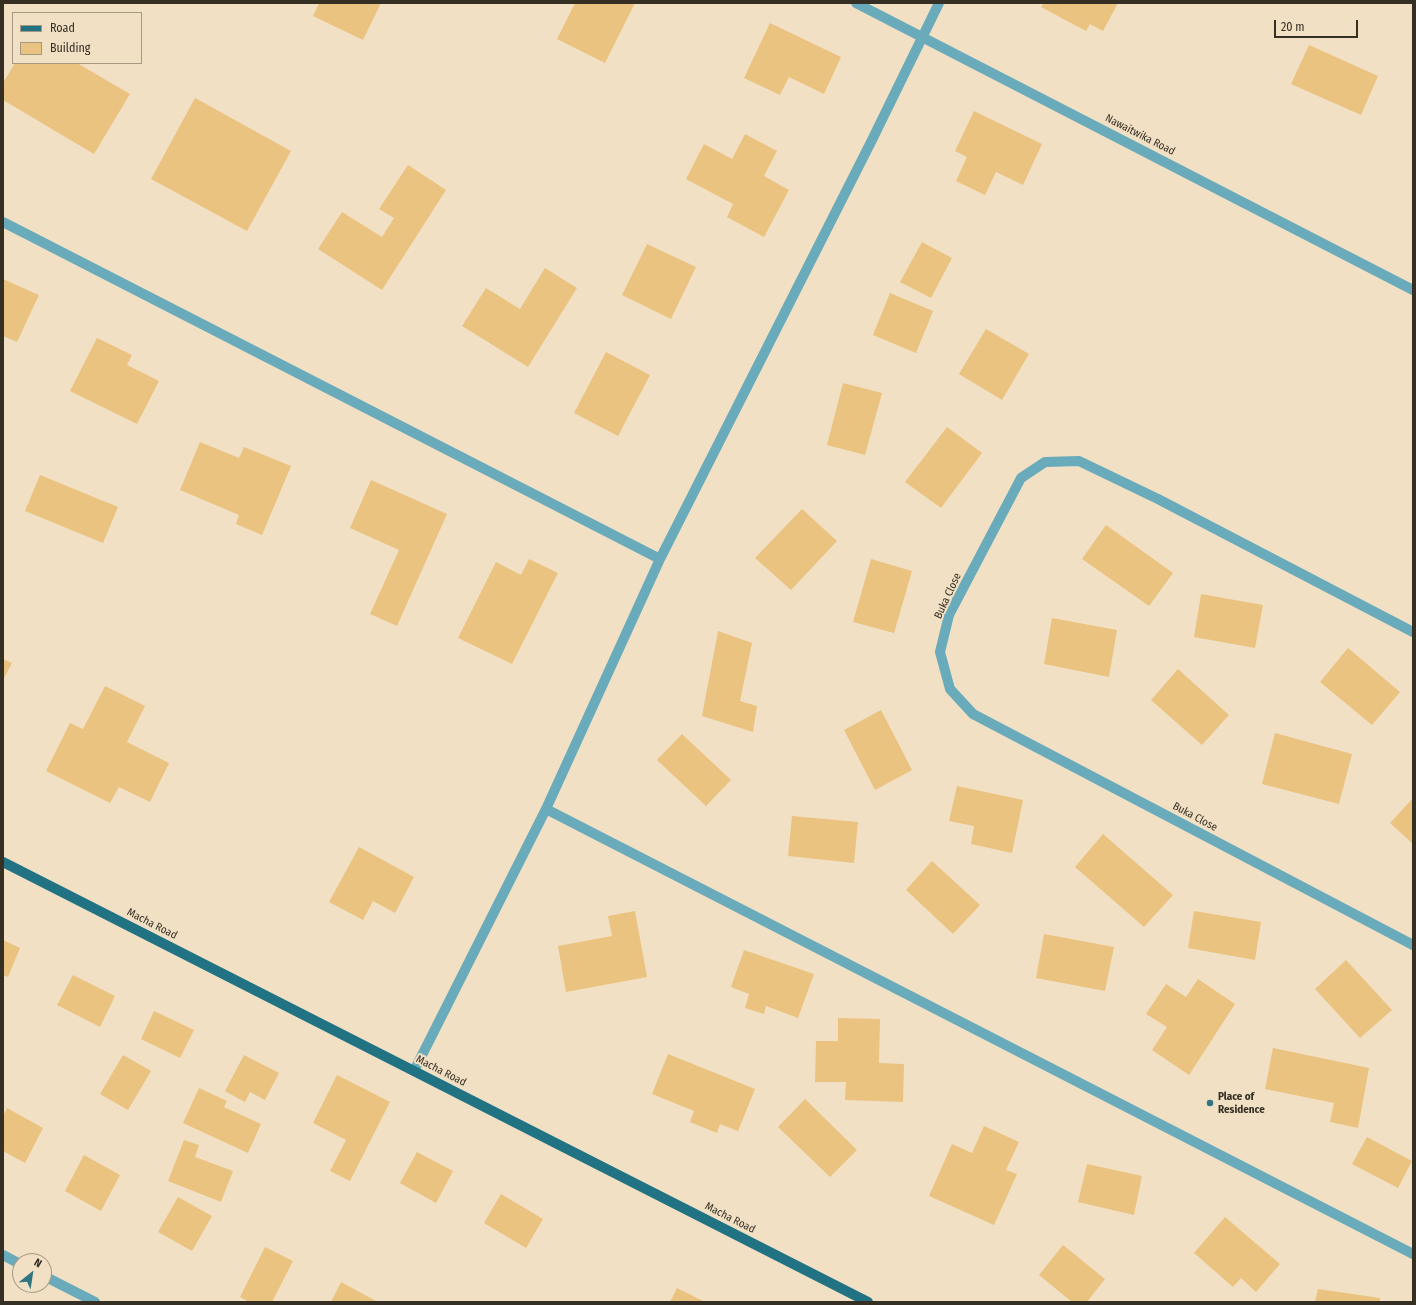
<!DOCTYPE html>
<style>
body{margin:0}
#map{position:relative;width:1416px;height:1305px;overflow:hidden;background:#f1e0c4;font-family:"Fira Sans Condensed",sans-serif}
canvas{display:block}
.frame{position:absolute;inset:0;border:4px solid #352f24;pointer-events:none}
.legend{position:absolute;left:12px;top:12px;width:130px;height:52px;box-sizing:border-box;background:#f1e0c4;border:1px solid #a69984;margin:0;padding:5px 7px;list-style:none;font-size:12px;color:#352f24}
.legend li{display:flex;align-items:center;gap:8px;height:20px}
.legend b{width:20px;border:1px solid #a69984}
.north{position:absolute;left:12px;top:1253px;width:40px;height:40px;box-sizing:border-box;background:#f1e0c4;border:1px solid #a69984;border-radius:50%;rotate:30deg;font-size:11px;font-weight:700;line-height:16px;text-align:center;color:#352f24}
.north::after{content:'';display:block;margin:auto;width:14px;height:18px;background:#307583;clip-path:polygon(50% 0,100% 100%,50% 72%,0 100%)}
.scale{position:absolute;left:1274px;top:20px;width:84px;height:18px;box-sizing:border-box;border:2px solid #352f24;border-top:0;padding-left:5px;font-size:12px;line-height:14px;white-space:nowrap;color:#352f24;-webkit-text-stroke:3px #f1e0c4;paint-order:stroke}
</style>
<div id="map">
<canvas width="1416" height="1305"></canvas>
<div class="frame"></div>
<ul class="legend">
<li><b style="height:5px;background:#217384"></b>Road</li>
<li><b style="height:11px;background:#ebc380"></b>Building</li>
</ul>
<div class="north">N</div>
<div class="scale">20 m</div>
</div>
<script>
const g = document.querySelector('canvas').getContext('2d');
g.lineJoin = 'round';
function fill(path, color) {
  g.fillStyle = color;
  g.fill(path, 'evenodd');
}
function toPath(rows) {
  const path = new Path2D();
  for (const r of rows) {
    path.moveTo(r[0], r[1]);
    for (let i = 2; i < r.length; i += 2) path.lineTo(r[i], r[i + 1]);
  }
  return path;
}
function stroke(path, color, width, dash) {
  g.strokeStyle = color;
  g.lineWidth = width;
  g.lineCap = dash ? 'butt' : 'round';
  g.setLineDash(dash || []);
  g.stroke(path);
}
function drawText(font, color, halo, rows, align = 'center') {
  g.font = font + ' "Fira Sans Condensed",sans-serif';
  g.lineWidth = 4;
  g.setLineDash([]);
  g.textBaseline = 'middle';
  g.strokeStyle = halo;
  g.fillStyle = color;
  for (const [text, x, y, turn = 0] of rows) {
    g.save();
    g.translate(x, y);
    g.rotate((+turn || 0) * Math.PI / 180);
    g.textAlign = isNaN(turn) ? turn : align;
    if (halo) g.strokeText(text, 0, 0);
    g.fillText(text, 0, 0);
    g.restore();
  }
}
fill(toPath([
 [319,3,381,3,363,40,313,16],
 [575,3,635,3,605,63,557,39],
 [1044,3,1118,3,1103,31,1090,24,1086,31,1041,7],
 [770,23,841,57,824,94,789,77,780,95,744,78],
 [1309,45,1378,76,1361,115,1291,84],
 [15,63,77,63,130,94,94,154,3,100,3,83],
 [195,98,291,151,247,231,151,179],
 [974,111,1042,144,1023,185,996,172,985,195,956,181,967,157,955,151],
 [745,134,777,151,764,176,789,190,764,237,727,217,733,204,686,179,704,144,732,159],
 [408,165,446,190,382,290,318,249,342,212,382,237,394,218,379,209],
 [922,242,952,258,931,298,900,282],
 [647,244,696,267,671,319,622,295],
 [545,268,577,288,528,367,462,326,486,288,520,309],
 [3,279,39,295,17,342,3,336],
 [890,293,933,311,916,353,873,335],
 [986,329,1029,354,1002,400,959,374],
 [97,338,132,355,127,365,159,381,137,424,70,391],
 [606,352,650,375,618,436,574,413],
 [843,383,882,393,865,455,827,445],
 [947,427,982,453,941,508,905,482],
 [200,442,239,458,244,447,291,466,262,535,236,524,239,515,180,490],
 [40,475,118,507,103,543,25,511],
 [371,480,447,514,397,626,370,614,399,550,350,528],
 [802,509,837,541,791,590,755,558],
 [1106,525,1173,573,1149,606,1082,559],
 [529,559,558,573,512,664,458,638,496,562,521,575],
 [871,559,912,571,894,633,853,622],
 [1201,594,1263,605,1255,648,1194,637],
 [1052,618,1117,630,1109,677,1044,664],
 [718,631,752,643,740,701,757,706,753,732,702,716],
 [1348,648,1400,692,1372,725,1320,682],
 [3,659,12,663,3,680],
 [1178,669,1229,715,1202,745,1151,700],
 [105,686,145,706,127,742,169,763,150,802,119,787,110,803,46,771,70,723,83,729],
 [881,710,912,770,875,790,844,730],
 [1275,733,1352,754,1339,804,1262,784],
 [682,734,731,780,706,806,657,760],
 [957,786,1023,800,1012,853,971,844,974,826,949,821],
 [1413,798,1413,844,1390,823],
 [792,816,858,822,854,863,788,856],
 [1103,834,1173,895,1144,927,1075,867],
 [359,847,414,877,395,913,373,901,363,920,329,902],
 [932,861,980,905,953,934,906,890],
 [635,911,647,977,566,992,558,946,612,936,608,916],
 [1194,911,1261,922,1255,960,1188,948],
 [1044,934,1114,947,1105,991,1036,978],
 [3,940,20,948,8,977,3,975],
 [744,950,814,974,798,1018,766,1006,764,1014,745,1008,749,994,731,987],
 [1346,960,1392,1010,1360,1038,1315,989],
 [73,975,115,996,100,1027,57,1005],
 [1198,979,1235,1004,1189,1075,1152,1050,1167,1027,1146,1014,1166,984,1186,997],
 [154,1011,194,1030,180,1058,141,1039],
 [838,1018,880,1019,879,1063,904,1064,903,1102,845,1100,846,1082,815,1082,816,1041,838,1041],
 [1273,1048,1369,1068,1358,1128,1330,1122,1334,1103,1265,1089],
 [668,1054,755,1089,738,1131,720,1124,717,1133,690,1122,694,1111,652,1094],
 [123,1055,151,1071,128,1110,100,1094],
 [244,1055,279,1073,265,1100,250,1092,245,1102,225,1091],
 [337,1075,390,1102,350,1181,330,1171,346,1140,313,1123],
 [199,1088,227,1101,224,1107,261,1124,248,1153,183,1123],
 [805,1099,857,1150,830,1177,778,1127],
 [7,1108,43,1128,25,1163,3,1151,3,1116],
 [984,1126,1019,1142,1006,1170,1017,1174,994,1225,929,1196,952,1144,972,1153],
 [1367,1137,1412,1161,1398,1188,1352,1164],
 [184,1140,199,1145,195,1157,233,1171,221,1202,168,1181],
 [417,1152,453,1171,436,1203,400,1183],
 [84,1155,120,1175,101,1211,65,1191],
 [1087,1164,1142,1176,1134,1215,1078,1202],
 [501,1194,543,1219,526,1248,484,1223],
 [178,1197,212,1216,192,1251,158,1232],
 [1225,1217,1280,1264,1256,1292,1241,1278,1233,1287,1194,1253],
 [1063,1245,1105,1279,1087,1302,1072,1302,1039,1275],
 [265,1247,293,1261,272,1302,249,1302,240,1297],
 [341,1282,378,1302,331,1302],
 [677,1288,705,1302,670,1302],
 [1318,1289,1380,1298,1380,1302,1315,1302]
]), '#ebc380');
stroke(toPath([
 [856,3,1413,290],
 [3,222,660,559],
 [1413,632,1158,499,1079,461,1045,462,1021,478,949,615,940,652,950,689,973,714,1413,945],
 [546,809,1413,1254],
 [414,1071,546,809,660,559,872,140,939,3],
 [3,1255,20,1264],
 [44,1276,95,1302]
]), '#69abba', 10);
stroke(toPath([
 [3,862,868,1302]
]), '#217384', 10);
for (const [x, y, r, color] of [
 [1210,1103,4,"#307583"]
]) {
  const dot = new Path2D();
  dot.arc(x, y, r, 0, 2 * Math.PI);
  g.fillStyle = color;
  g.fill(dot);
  stroke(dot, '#f1e0c4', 1.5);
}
drawText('11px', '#352f24', '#f1e0c4', [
 ["Nawaitwika Road",1140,135,27],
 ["Buka Close",948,596,-65],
 ["Buka Close",1195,817,28],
 ["Macha Road",152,924,27],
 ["Macha Road",441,1071,27],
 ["Macha Road",730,1218,27]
]);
drawText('bold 11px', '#352f24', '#f1e0c4', [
 ["Place of",1218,1097],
 ["Residence",1218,1110]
], 'left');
</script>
